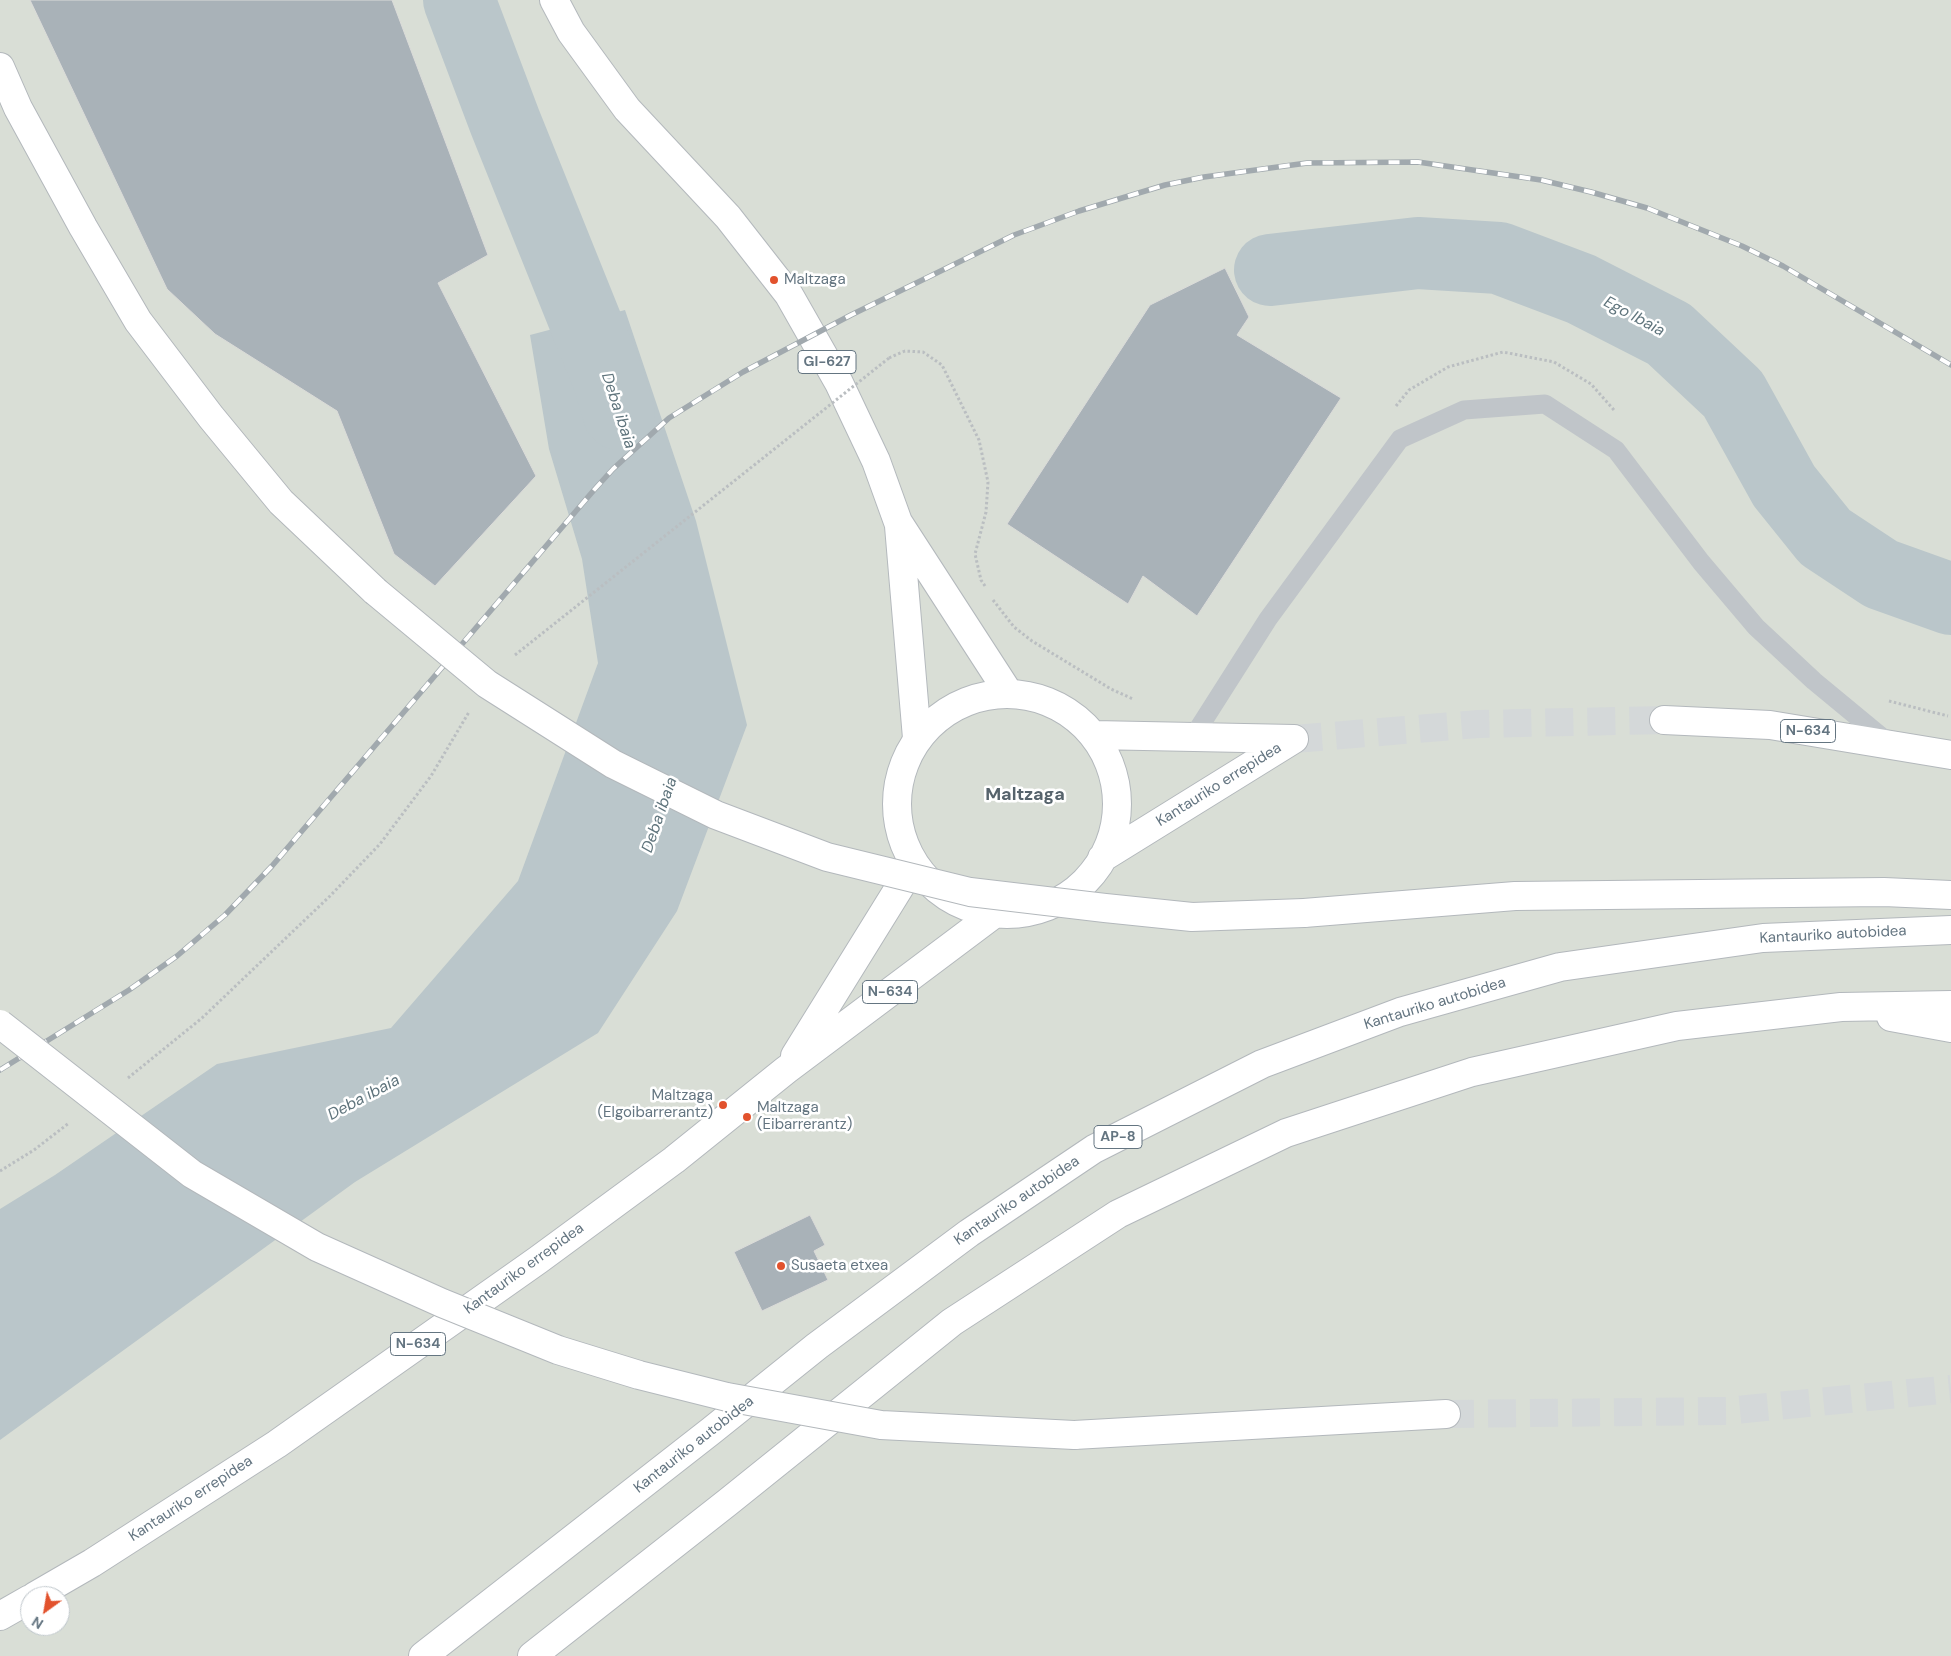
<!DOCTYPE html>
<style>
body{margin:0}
#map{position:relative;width:1951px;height:1656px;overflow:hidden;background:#f9f9f6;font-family:"DM Sans",sans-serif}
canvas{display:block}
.north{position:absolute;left:20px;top:1586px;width:50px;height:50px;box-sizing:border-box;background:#fff;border:1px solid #c1c8cd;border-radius:50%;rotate:212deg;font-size:14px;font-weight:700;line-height:20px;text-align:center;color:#647581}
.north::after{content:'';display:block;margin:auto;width:18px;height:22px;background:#e2522d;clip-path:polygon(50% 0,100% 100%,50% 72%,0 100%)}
</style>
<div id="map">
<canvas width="1951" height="1656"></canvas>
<div class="north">N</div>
</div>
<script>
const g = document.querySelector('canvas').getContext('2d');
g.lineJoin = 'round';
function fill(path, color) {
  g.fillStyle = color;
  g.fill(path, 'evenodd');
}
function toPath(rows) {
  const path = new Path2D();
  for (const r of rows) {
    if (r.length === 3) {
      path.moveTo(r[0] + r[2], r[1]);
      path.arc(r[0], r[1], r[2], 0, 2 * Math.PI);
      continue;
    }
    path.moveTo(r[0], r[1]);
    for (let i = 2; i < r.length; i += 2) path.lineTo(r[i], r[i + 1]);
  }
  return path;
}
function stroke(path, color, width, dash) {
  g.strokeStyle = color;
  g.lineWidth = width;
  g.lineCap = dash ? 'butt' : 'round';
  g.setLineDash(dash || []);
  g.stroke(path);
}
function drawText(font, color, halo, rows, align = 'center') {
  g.font = font + ' "DM Sans",sans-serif';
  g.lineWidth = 5;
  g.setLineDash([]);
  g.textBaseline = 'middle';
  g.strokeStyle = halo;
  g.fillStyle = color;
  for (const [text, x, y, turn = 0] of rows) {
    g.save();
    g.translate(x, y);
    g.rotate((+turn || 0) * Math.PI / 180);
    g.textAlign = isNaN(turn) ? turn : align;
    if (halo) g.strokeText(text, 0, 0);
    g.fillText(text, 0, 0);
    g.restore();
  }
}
fill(toPath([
 [0,0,1951,0,1951,1656,0,1656],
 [30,1596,60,1596,60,1626,30,1626]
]), '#d9ded6');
fill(toPath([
 [625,310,696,521,747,725,677,911,598,1033,355,1182,0,1440,0,1209,55,1175,217,1064,391,1028,518,881,598,663,582,559,549,449,530,335]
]), '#bac6ca');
stroke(toPath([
 [459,0,505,122,608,378,619,414],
 [1270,270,1418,253,1499,258,1581,289,1669,334,1733,394,1784,486,1825,537,1881,574,1951,599]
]), '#bac6ca', 72);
const building = toPath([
 [30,0,392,0,488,255,438,283,536,476,435,586,394,554,337,411,215,334,167,289,30,0],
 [1225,268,1249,317,1237,335,1341,398,1197,616,1143,576,1128,604,1007,524,1150,305,1225,268],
 [810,1215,825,1245,814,1251,828,1280,762,1311,734,1252,810,1215]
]);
fill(building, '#a9b2b8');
stroke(building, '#dbdbd9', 1);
stroke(toPath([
 [1294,739,1478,724,1664,720],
 [1446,1414,1726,1411,1951,1389]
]), '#d4d8d9', 28, [28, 14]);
const primary = toPath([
 [554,0,571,32,627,109,728,217,789,295,839,383,876,461,898,522,1008,692],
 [899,526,917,738]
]);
const highway = toPath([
 [0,67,18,108,83,227,138,321,211,417,281,502,375,591],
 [1007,804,110],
 [1664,720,1770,725,1951,755],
 [1094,735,1294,739],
 [1102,858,1294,739],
 [1304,913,1515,896,1884,892,1951,895],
 [1891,1017,1951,1028],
 [795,1056,914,864],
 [1074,1435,1446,1414],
 [35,1596,92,1563,277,1444,538,1260,674,1160,786,1070,994,914],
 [0,1616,30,1599],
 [423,1656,711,1431,817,1346,969,1233,1094,1149,1262,1064,1400,1012,1560,967,1763,938,1951,930],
 [532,1656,728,1502,952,1322,1118,1214,1286,1133,1472,1072,1677,1026,1841,1007,1951,1005]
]);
stroke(primary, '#b4b9bd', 30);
stroke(highway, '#b3b8bc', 30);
stroke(toPath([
 [889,358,905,351,923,352,942,365,979,440,988,482,986,512,975,554,981,580,985,586],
 [1396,406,1409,390,1448,367,1503,352,1554,362,1591,384,1614,410],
 [993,600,1014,627,1032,641,1111,689,1133,699],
 [1889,701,1948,716],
 [128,1078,202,1018,330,896,380,844,431,776,469,712],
 [0,1171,34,1150,69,1123]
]), '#babec1', 3, [2.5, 2.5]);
stroke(toPath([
 [1193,737,1268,619,1400,439,1464,410,1545,404,1616,450,1701,562,1756,627,1814,681,1889,743]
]), '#c0c5c9', 19);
stroke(primary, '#fff', 28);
stroke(highway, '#fff', 28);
const rail = toPath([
 [0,1070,129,990,177,956,225,915,272,866,594,490,613,469,669,418,743,372,851,315,1014,235,1079,211,1165,185,1204,177,1307,163,1418,162,1541,180,1591,192,1647,208,1742,246,1783,266,1951,365]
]);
stroke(rail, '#a1a9ae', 5.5);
stroke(rail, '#fff', 4, [11]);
const highwayBridge = toPath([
 [375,591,487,684,613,764,716,815,827,857,970,892,1105,908,1192,917,1304,913],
 [0,1024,192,1174,317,1247,442,1303,558,1350,639,1375,727,1397,881,1425,1074,1435]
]);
stroke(highwayBridge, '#b3b8bc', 30, []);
stroke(toPath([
 [515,655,889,358]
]), '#babec1', 3, [2.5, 2.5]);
stroke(highwayBridge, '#fff', 28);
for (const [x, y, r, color] of [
 [774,280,5,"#e2522d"],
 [723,1105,5,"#e2522d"],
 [747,1117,5,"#e2522d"],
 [781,1266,5,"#e2522d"]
]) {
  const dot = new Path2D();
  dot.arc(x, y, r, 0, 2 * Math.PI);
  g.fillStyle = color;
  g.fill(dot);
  stroke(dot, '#fff', 2);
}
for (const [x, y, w] of [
 [827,362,58],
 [1808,731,55],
 [890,992,55],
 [1118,1137,48],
 [418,1344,55]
]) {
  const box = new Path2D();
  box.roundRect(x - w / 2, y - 11.5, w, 23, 4);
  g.fillStyle = '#fff';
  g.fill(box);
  stroke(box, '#647581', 1);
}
drawText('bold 14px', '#647581', null, [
 ["GI-627",827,362],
 ["N-634",1808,731],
 ["N-634",890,992],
 ["AP-8",1118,1137],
 ["N-634",418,1344]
]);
drawText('15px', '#647581', '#fff', [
 ["Maltzaga",784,280],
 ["Maltzaga",713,1096,"right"],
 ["(Elgoibarrerantz)",713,1113,"right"],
 ["Maltzaga",757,1108],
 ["(Eibarrerantz)",757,1125],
 ["Susaeta etxea",791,1266]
], 'left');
drawText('15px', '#647581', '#fff', [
 ["Kantauriko errepidea",1219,785,-32],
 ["Kantauriko autobidea",1833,935,-3],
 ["Kantauriko autobidea",1435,1004,-17],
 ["Kantauriko autobidea",1017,1201,-34],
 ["Kantauriko errepidea",524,1269,-36],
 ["Kantauriko autobidea",694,1445,-38],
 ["Kantauriko errepidea",191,1499,-33]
]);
drawText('italic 16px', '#5f747c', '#fff', [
 ["Ego Ibaia",1634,317,28],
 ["Deba ibaia",618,411,72],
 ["Deba ibaia",660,815,-71],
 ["Deba ibaia",364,1098,-28]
]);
drawText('bold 18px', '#56636c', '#fff', [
 ["Maltzaga",1025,795]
]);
</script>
